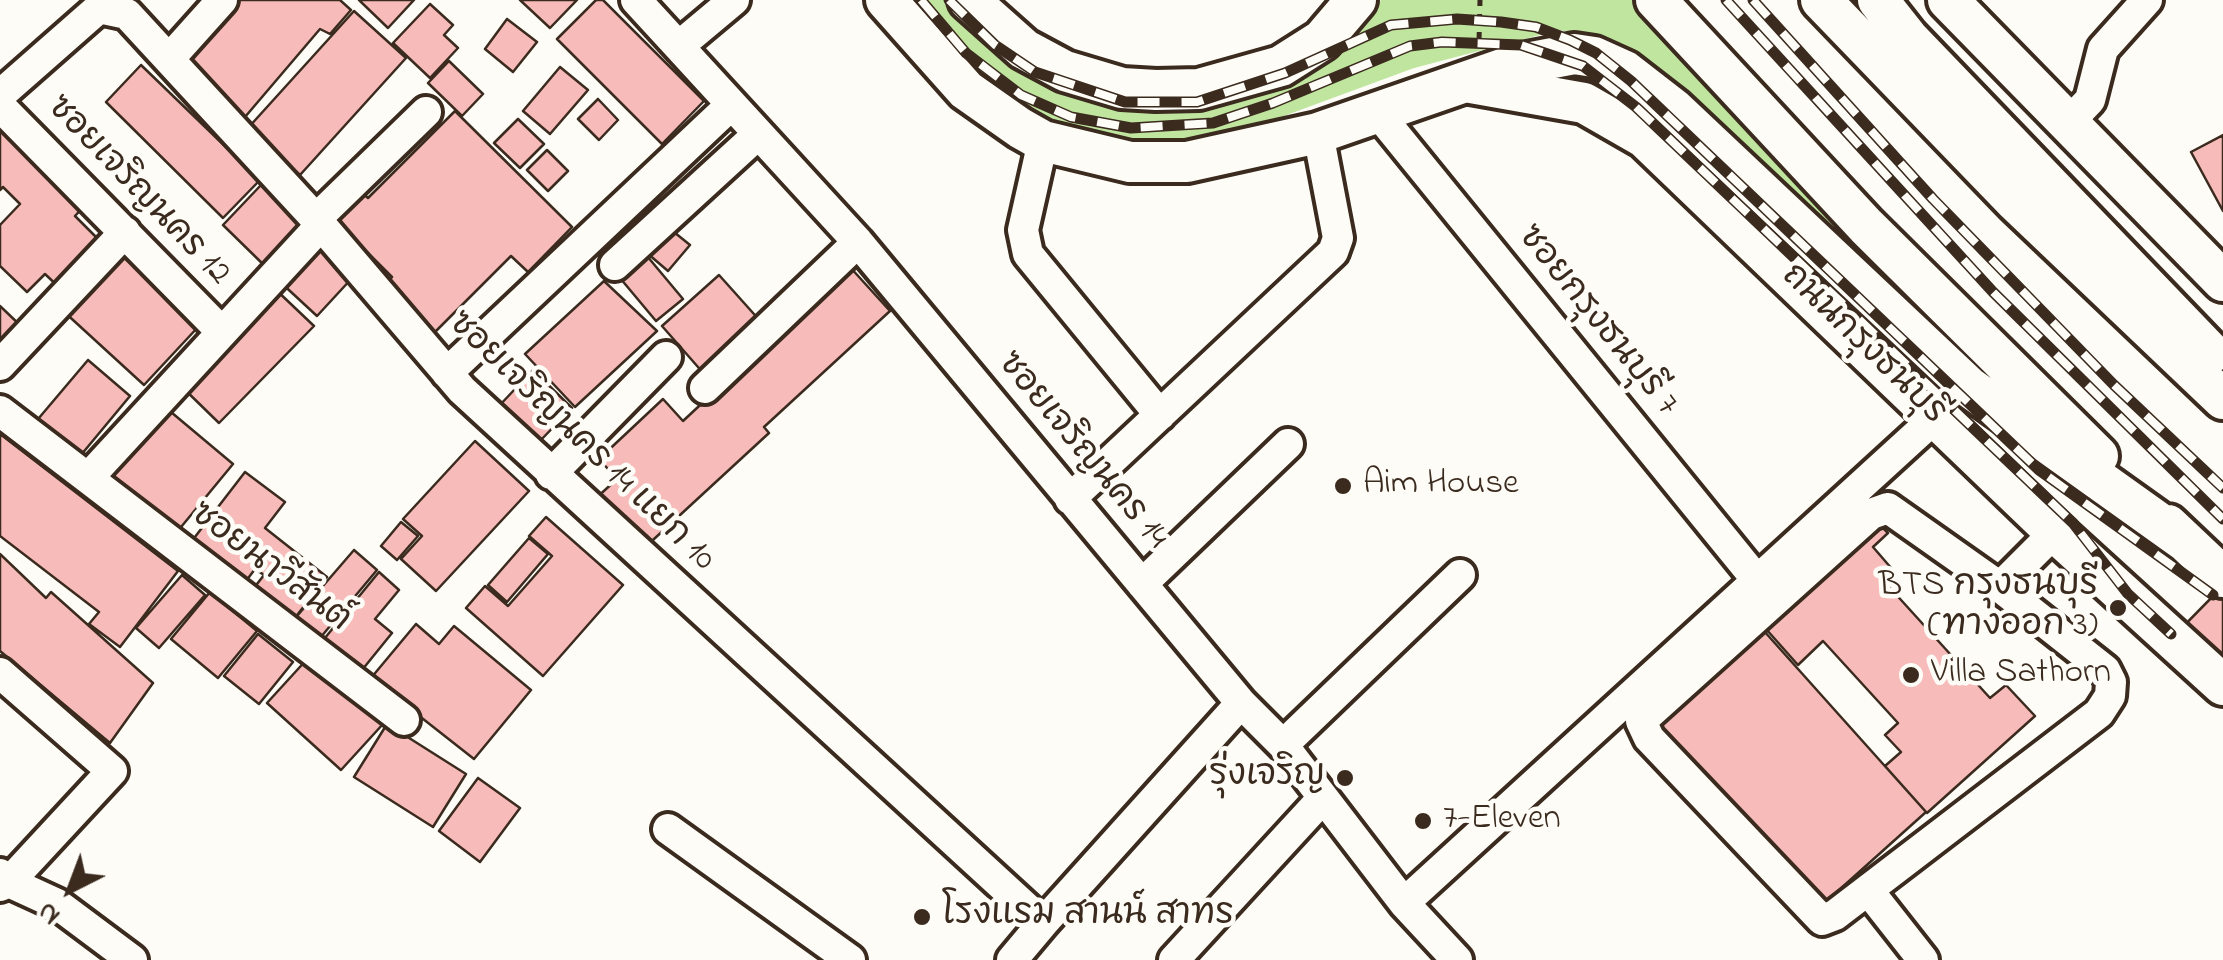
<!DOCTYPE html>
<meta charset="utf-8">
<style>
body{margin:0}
#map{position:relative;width:2223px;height:960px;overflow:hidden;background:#fdfcf7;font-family:"Indie Flower",sans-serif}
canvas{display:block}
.north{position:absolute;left:20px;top:840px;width:100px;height:100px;-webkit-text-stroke:8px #fdfcf7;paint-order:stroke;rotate:222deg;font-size:28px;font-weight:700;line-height:40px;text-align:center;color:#3b2a1e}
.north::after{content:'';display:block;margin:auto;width:35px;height:45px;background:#3b2a1e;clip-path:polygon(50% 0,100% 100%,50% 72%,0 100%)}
</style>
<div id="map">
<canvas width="2223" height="960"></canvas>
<div class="north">N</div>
</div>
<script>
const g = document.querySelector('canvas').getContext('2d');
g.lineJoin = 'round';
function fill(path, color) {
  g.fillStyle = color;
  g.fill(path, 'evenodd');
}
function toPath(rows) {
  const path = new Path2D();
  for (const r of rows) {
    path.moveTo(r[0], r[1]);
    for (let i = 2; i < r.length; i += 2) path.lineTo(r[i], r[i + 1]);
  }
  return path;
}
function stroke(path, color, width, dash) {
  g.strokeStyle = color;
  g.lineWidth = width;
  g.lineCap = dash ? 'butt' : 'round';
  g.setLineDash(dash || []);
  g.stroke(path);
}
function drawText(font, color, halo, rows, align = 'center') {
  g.font = font + ' "Indie Flower","Playpen Sans Thai",sans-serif';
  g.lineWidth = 9;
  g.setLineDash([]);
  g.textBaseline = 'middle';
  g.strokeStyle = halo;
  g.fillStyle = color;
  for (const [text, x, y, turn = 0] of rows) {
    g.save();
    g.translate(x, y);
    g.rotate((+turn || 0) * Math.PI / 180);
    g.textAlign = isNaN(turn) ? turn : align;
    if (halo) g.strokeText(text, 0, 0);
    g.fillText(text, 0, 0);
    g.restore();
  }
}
fill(toPath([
 [910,0,955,0,1164,98,1371,13,1381,0,1642,0,1819,202,1837,225,1836,232,1591,37,1559,30,1414,68,1246,130,1185,144,1134,145,1065,127,967,73]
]), '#c0e59f');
const building = toPath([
 [229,0,340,0,351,10,330,34,320,29,245,117,180,53,229,0],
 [359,0,414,0,388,28,359,0],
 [520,0,577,0,550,28,520,0],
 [596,0,603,0,704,101,662,144,557,39,596,0],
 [430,4,453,25,444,35,458,48,430,78,393,43,430,4],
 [354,11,406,58,300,175,248,128,354,11],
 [507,19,537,42,513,72,485,49,507,19],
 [449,61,483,94,462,116,428,83,449,61],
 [141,65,260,180,223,218,106,102,141,65],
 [560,67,588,90,550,134,523,111,560,67],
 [598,99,618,120,599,140,578,119,598,99],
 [455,111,572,227,528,272,511,256,434,333,385,284,392,277,330,215,357,188,368,198,455,111],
 [0,119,87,203,75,216,107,248,64,292,45,274,27,292,0,266,0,225,20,204,3,187,0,190,0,119],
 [518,119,544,144,520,168,494,143,518,119],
 [2223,135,2223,211,2191,152,2223,135],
 [547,150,568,171,548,191,527,170,547,150],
 [261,185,308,230,269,270,223,225,261,185],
 [669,228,690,245,668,271,647,253,669,228],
 [314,239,353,277,317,316,277,279,314,239],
 [116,250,199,326,144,385,61,309,116,250],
 [642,250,683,299,656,321,615,272,642,250],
 [849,266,890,311,764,427,769,433,641,551,594,500,617,479,599,459,663,399,683,421,849,266],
 [719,275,762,323,705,375,662,326,719,275],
 [604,281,657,331,575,407,525,354,604,281],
 [273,287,314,326,219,423,179,384,273,287],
 [0,306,23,328,0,353,0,306],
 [88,360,130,396,76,461,33,425,88,360],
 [533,370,572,408,536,445,498,407,533,370],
 [165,407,233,464,172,538,103,480,165,407],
 [0,434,178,571,120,647,89,624,99,612,0,536,0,434],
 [475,441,529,491,436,591,401,559,422,536,403,519,475,441],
 [245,472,285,502,265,528,327,577,290,624,250,593,264,575,255,569,240,589,188,546,245,472],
 [546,517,623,585,543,676,466,608,485,586,508,606,552,556,529,536,546,517],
 [401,522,418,536,397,560,381,546,401,522],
 [1879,524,1888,533,1873,547,1892,569,1882,579,1990,698,2006,685,2035,716,1927,813,1885,766,1901,752,1885,735,1898,723,1823,641,1798,665,1766,629,1879,524],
 [529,538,548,554,507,602,488,585,529,538],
 [354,550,377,570,315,644,291,623,354,550],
 [0,554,46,598,51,592,153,683,110,743,0,651,0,554],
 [379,572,399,590,375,619,392,633,358,675,320,644,379,572],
 [182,575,205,595,159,648,136,628,182,575],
 [2223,586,2223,700,2165,645,2223,586],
 [210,592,257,631,218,678,171,639,210,592],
 [416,624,439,644,454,626,531,690,474,759,371,678,416,624],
 [1764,631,1926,812,1819,908,1657,727,1764,631],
 [258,634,293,662,259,704,224,676,258,634],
 [309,657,383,724,341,770,267,703,309,657],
 [387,724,466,774,433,827,354,777,387,724],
 [478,778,520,808,480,862,439,831,478,778]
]);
fill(building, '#f7bbba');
stroke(building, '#3b2a1e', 2.5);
const minor = toPath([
 [636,0,858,242,1241,703,1283,745,1404,903,1457,960],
 [679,46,734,0],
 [170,58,222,0],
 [0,95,99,8,127,14,316,219,462,390,1043,923,1241,703],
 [0,106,220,330],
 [1377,112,1757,580],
 [2066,125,2090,100,2103,49,2147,0],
 [1043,141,1023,230,1028,254,1160,415],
 [316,219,426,112],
 [615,265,756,136],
 [0,365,125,232],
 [447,373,731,105],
 [705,388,858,242],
 [0,411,404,720],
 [551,474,666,357],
 [88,478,321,225],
 [1070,499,1333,252,1338,238,1318,133],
 [1888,508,2000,587,2105,670,2111,682,2110,696,2099,713,1835,915,1822,920,1649,738,1641,721,1871,514,1888,508],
 [1142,584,1288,444],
 [2000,587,2055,532],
 [0,673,112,771,9,882,0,874],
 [1283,745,1460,575],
 [668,829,850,960],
 [0,886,9,882,57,904,132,960],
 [1868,890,1923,960],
 [1404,903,1936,417],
 [1012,960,1043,923],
 [1174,960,1323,798]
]);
const major = toPath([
 [886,0,966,90,1020,128,1043,141,1130,162,1187,162,1318,133,1511,66,1574,54,1594,57,1625,71,1674,109,1969,387,2186,542],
 [969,0,1024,49,1065,71,1122,88,1156,90,1199,89,1281,66,1322,40,1356,0],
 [1656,0,1866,226,2098,456],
 [1821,0,2016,202,2223,399],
 [1878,0,1908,38,2211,353],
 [1948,0,2223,281],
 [1471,83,1584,103,1645,138,2055,532,2223,685],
 [2168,525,2223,577]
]);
stroke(minor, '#3b2a1e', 38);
stroke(major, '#3b2a1e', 48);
stroke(toPath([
 [1479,42,1480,0]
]), '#3b2a1e', 5, [10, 8]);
stroke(minor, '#fdfcf7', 30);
stroke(major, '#fdfcf7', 40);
const rail = toPath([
 [921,0,966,53,1021,95,1071,117,1131,128,1213,123,1273,103,1410,46,1442,42,1521,45,1583,66,1636,107,2073,523,2128,594,2171,634],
 [949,0,995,45,1035,72,1125,102,1197,102,1285,73,1391,25,1457,19,1501,22,1536,27,1570,40,1596,53,1631,81,2039,470,2213,595],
 [1726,0,1993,292,2223,519],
 [1753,0,1933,199,2114,385,2223,488]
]);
stroke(rail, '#3b2a1e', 11);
stroke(rail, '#fdfcf7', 8, [22]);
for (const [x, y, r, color] of [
 [1343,486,10,"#3b2a1e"],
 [2118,608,10,"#3b2a1e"],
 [1911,675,10,"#3b2a1e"],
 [1345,778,10,"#3b2a1e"],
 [1423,821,10,"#3b2a1e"],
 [922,917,10,"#3b2a1e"]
]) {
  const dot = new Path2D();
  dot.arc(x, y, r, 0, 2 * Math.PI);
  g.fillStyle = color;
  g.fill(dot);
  stroke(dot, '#fdfcf7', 4);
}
drawText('35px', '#3b2a1e', '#fdfcf7', [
 ["ซอยเจริญนคร 12",137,192,46],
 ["ซอยกรุงธนบุรี 7",1596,322,51],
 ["ถนนกรุงธนบุรี",1862,346,44],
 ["ซอยเจริญนคร 14 แยก 10",580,443,44],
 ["ซอยเจริญนคร 14",1081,452,50],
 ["ซอยนาวีสันต์",269,569,37]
]);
drawText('35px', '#3b2a1e', '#fdfcf7', [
 ["Aim House",1363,486],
 ["BTS กรุงธนบุรี",2098,588,"right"],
 ["(ทางออก 3)",2098,628,"right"],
 ["Villa Sathorn",1931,675],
 ["รุ่งเจริญ",1325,778,"right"],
 ["7-Eleven",1443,821],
 ["โรงแรม สานน์ สาทร",942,917]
], 'left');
</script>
